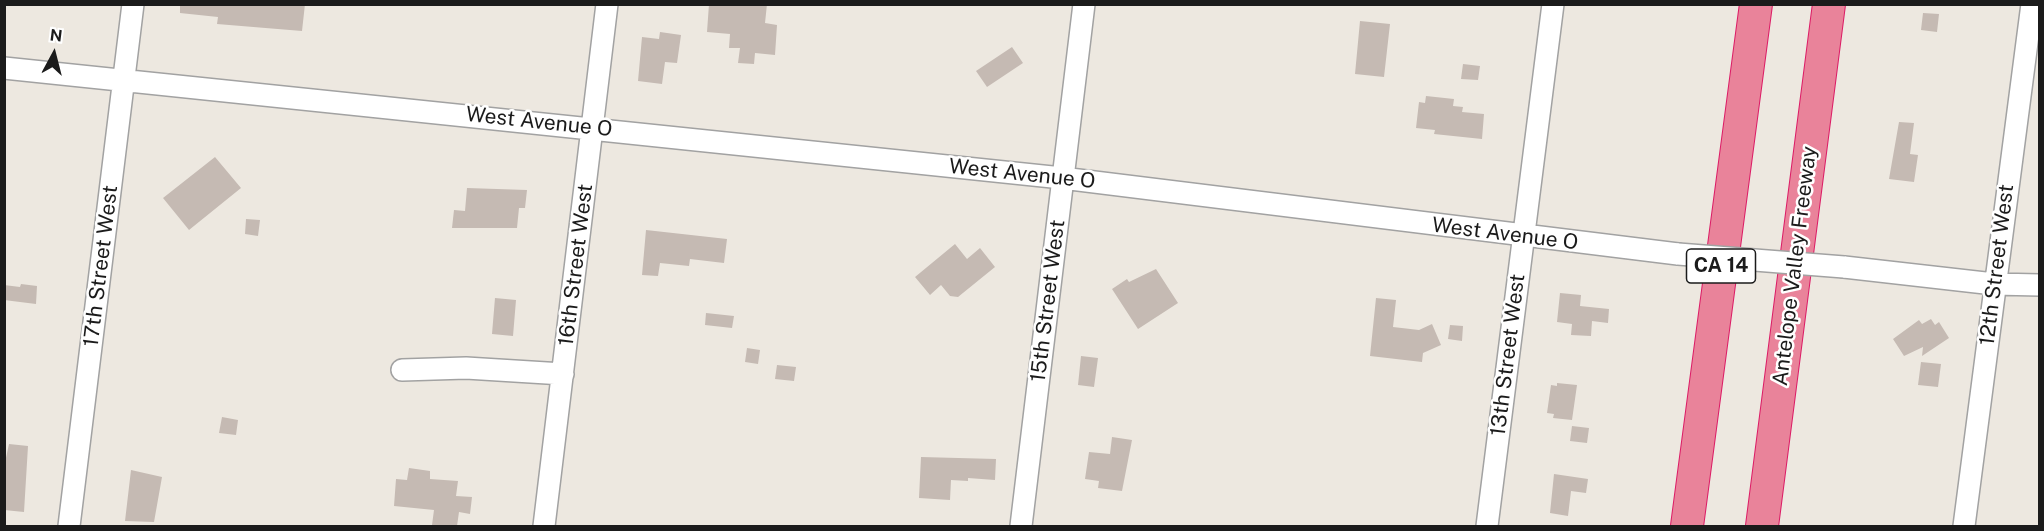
<!DOCTYPE html>
<style>
body{margin:0}
#map{position:relative;width:2044px;height:531px;overflow:hidden;background:#ede8e0;font-family:"Public Sans",sans-serif}
canvas{display:block}
.frame{position:absolute;inset:0;border:6px solid #1b1b1b;pointer-events:none}
.north{position:absolute;left:24px;top:24px;width:60px;height:60px;-webkit-text-stroke:4px #fff;paint-order:stroke;rotate:7deg;font-size:16px;font-weight:700;line-height:24px;text-align:center;color:#1b1b1b}
.north::after{content:'';display:block;margin:auto;width:21px;height:27px;background:#1b1b1b;clip-path:polygon(50% 0,100% 100%,50% 72%,0 100%)}
</style>
<div id="map">
<canvas width="2044" height="531"></canvas>
<div class="frame"></div>
<div class="north">N</div>
</div>
<script>
const g = document.querySelector('canvas').getContext('2d');
g.lineJoin = 'round';
function fill(path, color) {
  g.fillStyle = color;
  g.fill(path, 'evenodd');
}
function toPath(rows) {
  const path = new Path2D();
  for (const r of rows) {
    path.moveTo(r[0], r[1]);
    for (let i = 2; i < r.length; i += 2) path.lineTo(r[i], r[i + 1]);
  }
  return path;
}
function stroke(path, color, width, dash) {
  g.strokeStyle = color;
  g.lineWidth = width;
  g.lineCap = dash ? 'butt' : 'round';
  g.setLineDash(dash || []);
  g.stroke(path);
}
function drawText(font, color, halo, rows, align = 'center') {
  g.font = font + ' "Public Sans",sans-serif';
  g.lineWidth = 5;
  g.setLineDash([]);
  g.textBaseline = 'middle';
  g.strokeStyle = halo;
  g.fillStyle = color;
  for (const [text, x, y, turn = 0] of rows) {
    g.save();
    g.translate(x, y);
    g.rotate((+turn || 0) * Math.PI / 180);
    g.textAlign = isNaN(turn) ? turn : align;
    if (halo) g.strokeText(text, 0, 0);
    g.fillText(text, 0, 0);
    g.restore();
  }
}
fill(toPath([
 [180,4,305,4,302,31,217,24,218,17,180,13],
 [709,4,767,4,765,23,777,25,775,55,755,53,754,64,738,63,740,48,729,48,730,34,707,32],
 [1923,13,1939,14,1937,32,1921,30],
 [1360,21,1390,24,1384,77,1355,74],
 [660,32,681,35,677,63,665,62,662,84,638,81,642,37,659,39],
 [1012,47,1023,63,987,87,976,71],
 [1463,64,1480,66,1478,80,1461,79],
 [1426,96,1454,99,1453,106,1463,107,1462,112,1484,114,1482,139,1434,134,1435,130,1416,128,1419,102,1425,103],
 [1899,122,1914,123,1910,154,1918,155,1914,182,1889,179],
 [215,157,241,188,189,230,163,198],
 [467,188,527,190,525,208,519,208,517,228,452,228,454,210,465,211],
 [246,219,260,220,258,236,245,234],
 [646,230,727,239,724,263,690,259,689,266,660,263,658,276,642,275],
 [955,244,967,259,980,248,995,267,958,297,950,296,941,285,930,295,915,277],
 [1156,269,1178,303,1138,329,1112,289,1127,279,1129,282],
 [21,284,37,286,36,304,4,300,4,285,20,287],
 [1560,293,1581,295,1580,306,1609,309,1608,323,1592,321,1591,336,1571,335,1572,324,1557,322],
 [495,298,516,300,513,336,492,334],
 [1376,298,1396,300,1393,327,1419,330,1432,324,1441,345,1423,353,1422,362,1370,356],
 [706,313,734,316,732,328,705,325],
 [1931,319,1935,325,1939,322,1949,338,1922,356,1923,347,1904,356,1893,339,1919,320,1922,324],
 [1450,325,1463,326,1462,341,1448,339],
 [747,348,760,350,758,364,745,362],
 [1081,356,1098,358,1094,387,1078,385],
 [1921,362,1941,364,1938,387,1918,385],
 [777,365,796,367,794,381,775,379],
 [1557,383,1577,385,1572,420,1553,418,1554,414,1547,413,1551,385,1557,386],
 [222,417,238,420,236,435,219,433],
 [1572,426,1589,428,1587,443,1570,441],
 [1112,437,1132,440,1122,491,1098,488,1099,481,1085,479,1089,452,1110,454],
 [9,444,28,446,24,512,4,510,4,467],
 [921,457,996,459,995,480,968,478,968,481,951,480,950,500,919,498],
 [409,468,430,471,430,479,458,481,456,496,472,497,470,514,459,512,457,526,434,526,432,525,434,510,394,506,396,479,407,480],
 [131,470,162,477,154,522,125,521],
 [1554,474,1588,479,1586,493,1571,491,1568,516,1550,513]
]), '#c5bab3');
const minor = toPath([
 [4,68,1062,178,1678,254],
 [1844,267,1994,284,2040,285],
 [402,370,466,368,563,374],
 [69,526,133,4],
 [544,526,607,4],
 [1021,526,1084,4],
 [1487,526,1553,4],
 [1964,526,2032,4]
]);
const highway = toPath([
 [1687,526,1756,4],
 [1762,526,1829,4]
]);
stroke(minor, '#a2a2a2', 24);
stroke(highway, '#dc1c66', 34);
stroke(minor, '#fff', 21);
stroke(highway, '#e9839a', 32);
const minorBridge = toPath([
 [1678,254,1844,267]
]);
stroke(minorBridge, '#a2a2a2', 24, []);
stroke(minorBridge, '#fff', 21);
for (const [x, y, w] of [
 [1721,266,69]
]) {
  const box = new Path2D();
  box.roundRect(x - w / 2, y - 17, w, 34, 4.5);
  g.fillStyle = '#fff';
  g.fill(box);
  stroke(box, '#1b1b1b', 1.5);
}
drawText('bold 20px', '#1b1b1b', null, [
 ["CA 14",1721,266]
]);
drawText('21px', '#1b1b1b', '#fff', [
 ["West Avenue O",539,122,6],
 ["West Avenue O",1022,174,6],
 ["West Avenue O",1505,234,7],
 ["16th Street West",576,265,-83],
 ["12th Street West",1997,265,-83],
 ["17th Street West",101,266,-83],
 ["Antelope Valley Freeway",1795,266,-83],
 ["15th Street West",1048,301,-83],
 ["13th Street West",1508,355,-83]
]);
</script>
